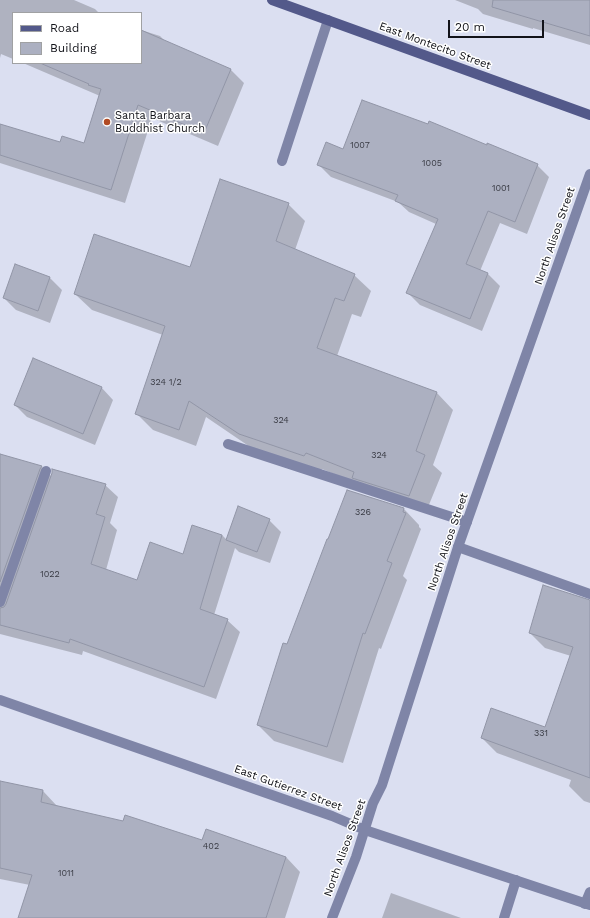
<!DOCTYPE html>
<style>
body{margin:0}
#map{position:relative;width:590px;height:918px;overflow:hidden;background:#dbdff1;font-family:"Work Sans",sans-serif}
canvas{display:block}
.legend{position:absolute;left:12px;top:12px;width:130px;height:52px;box-sizing:border-box;background:#fff;border:1px solid #a0a1a3;margin:0;padding:5px 7px;list-style:none;font-size:12px;color:#121319}
.legend li{display:flex;align-items:center;gap:8px;height:20px}
.legend b{width:20px;border:1px solid #a0a1a3}
.scale{position:absolute;left:448px;top:20px;width:96px;height:18px;box-sizing:border-box;border:2px solid #121319;border-top:0;padding-left:5px;font-size:12px;line-height:14px;white-space:nowrap;color:#121319;-webkit-text-stroke:3px #fff;paint-order:stroke}
</style>
<div id="map">
<canvas width="590" height="918"></canvas>
<ul class="legend">
<li><b style="height:5px;background:#53598a"></b>Road</li>
<li><b style="height:11px;background:#acb0c1"></b>Building</li>
</ul>
<div class="scale">20 m</div>
</div>
<script>
const g = document.querySelector('canvas').getContext('2d');
g.lineJoin = 'round';
function fill(path, color) {
  g.fillStyle = color;
  g.fill(path, 'evenodd');
}
function toPath(rows) {
  const path = new Path2D();
  for (const r of rows) {
    path.moveTo(r[0], r[1]);
    for (let i = 2; i < r.length; i += 2) path.lineTo(r[i], r[i + 1]);
  }
  return path;
}
function stroke(path, color, width, dash) {
  g.strokeStyle = color;
  g.lineWidth = width;
  g.lineCap = dash ? 'butt' : 'round';
  g.setLineDash(dash || []);
  g.stroke(path);
}
function drawText(font, color, halo, rows, align = 'center') {
  g.font = font + ' "Work Sans",sans-serif';
  g.lineWidth = 3;
  g.setLineDash([]);
  g.textBaseline = 'middle';
  g.strokeStyle = halo;
  g.fillStyle = color;
  for (const [text, x, y, turn = 0] of rows) {
    g.save();
    g.translate(x, y);
    g.rotate((+turn || 0) * Math.PI / 180);
    g.textAlign = isNaN(turn) ? turn : align;
    if (halo) g.strokeText(text, 0, 0);
    g.fillText(text, 0, 0);
    g.restore();
  }
}
fill(toPath([
 [0,0,74,0,95,9,99,13,13,13,13,59,1,54,0,58],
 [455,0,590,0,590,45,533,28,533,29,483,14,478,9],
 [141,30,160,36,166,42,231,70,244,83,218,146,152,118,125,203,0,163,0,125,60,144,85,144,100,96,23,63,141,63],
 [344,150,537,165,549,177,527,234,500,223,480,271,488,274,500,286,482,331,420,305,408,293,436,224,409,212,398,202,331,177,319,165],
 [288,204,305,221,295,250,354,275,371,291,361,317,352,314,337,356,437,393,453,410,433,465,442,473,426,512,322,469,321,472,256,451,206,417,196,446,153,430,136,413,163,335,92,310,75,294,191,268],
 [50,278,62,290,50,323,16,310,4,298],
 [101,387,113,400,95,445,27,417,15,405],
 [0,455,42,467,52,477,105,485,118,497,110,523,117,530,106,570,137,581,184,555,192,526,222,535,227,540,269,520,281,532,270,563,239,552,235,548,214,615,227,620,240,632,216,699,83,651,82,655,0,634],
 [404,509,419,525,419,527,421,529,403,576,407,580,381,649,379,648,343,763,274,741,258,725,287,646],
 [590,601,590,803,584,801,569,786,571,780,497,753,482,738,545,729,571,656,545,648,530,633],
 [0,782,43,791,57,806,203,841,286,857,300,872,285,918,19,918,30,885,0,879],
 [391,893,461,918,382,918]
]), '#0003');
const building = toPath([
 [493,0,590,0,590,36,492,7,493,0],
 [141,30,231,69,204,133,138,105,111,190,0,155,0,124,60,142,62,136,84,143,101,89,88,85,89,84,40,63,141,63,141,30],
 [362,100,428,124,429,121,487,145,487,143,538,164,515,222,488,211,466,264,488,273,470,319,406,293,438,219,395,201,398,195,317,165,326,142,343,149,362,100],
 [220,179,289,203,276,241,355,274,344,301,335,298,317,348,437,392,416,451,425,455,409,496,352,478,354,472,306,453,304,456,239,434,189,401,179,430,135,414,165,326,74,294,94,234,190,267,220,179],
 [15,264,50,277,38,311,3,298,15,264],
 [33,358,102,387,83,434,14,405,33,358],
 [0,454,42,466,40,469,0,582,0,454],
 [52,469,106,484,96,514,105,517,91,564,137,580,150,542,183,554,192,525,222,535,200,609,228,619,204,687,70,639,69,643,0,625,0,608,4,607,6,604,52,473,52,469],
 [347,490,404,508,403,512,406,513,387,561,392,563,365,634,363,633,327,747,257,725,283,643,287,644,327,539,328,539,347,490],
 [238,506,270,519,257,552,226,540,238,506],
 [543,585,590,600,590,778,481,738,491,708,545,727,573,647,529,633,543,585],
 [0,781,43,790,41,802,123,821,125,815,202,840,206,829,286,857,266,918,18,918,32,875,0,868,0,781]
]);
fill(building, '#acb0c1');
stroke(building, '#9195a6', 1);
stroke(toPath([
 [282,161,328,20],
 [228,444,467,522],
 [458,547,590,594],
 [0,602,46,471],
 [585,904,590,892],
 [504,918,516,880]
]), '#7f85a7', 10);
stroke(toPath([
 [0,700,332,816,365,830,590,905],
 [332,918,356,857,373,803,382,785,458,547,590,174]
]), '#7f85a7', 10);
stroke(toPath([
 [272,0,590,115]
]), '#53598a', 10);
for (const [x, y, r, color] of [
 [107,122,4,"#b14a23"]
]) {
  const dot = new Path2D();
  dot.arc(x, y, r, 0, 2 * Math.PI);
  g.fillStyle = color;
  g.fill(dot);
  stroke(dot, '#fff', 1.5);
}
drawText('9px', '#383a43', null, [
 ["1007",360,145],
 ["1005",432,163],
 ["1001",501,188],
 ["324 1/2",166,382],
 ["324",281,420],
 ["324",379,455],
 ["326",363,512],
 ["1022",50,574],
 ["331",541,733],
 ["402",211,846],
 ["1011",66,873]
]);
drawText('11px', '#121319', '#fff', [
 ["East Montecito Street",435,46,20],
 ["North Alisos Street",555,236,-71],
 ["North Alisos Street",448,542,-71],
 ["East Gutierrez Street",288,788,20],
 ["North Alisos Street",345,848,-70]
]);
drawText('11px', '#121319', '#fff', [
 ["Santa Barbara",115,116],
 ["Buddhist Church",115,129]
], 'left');
</script>
